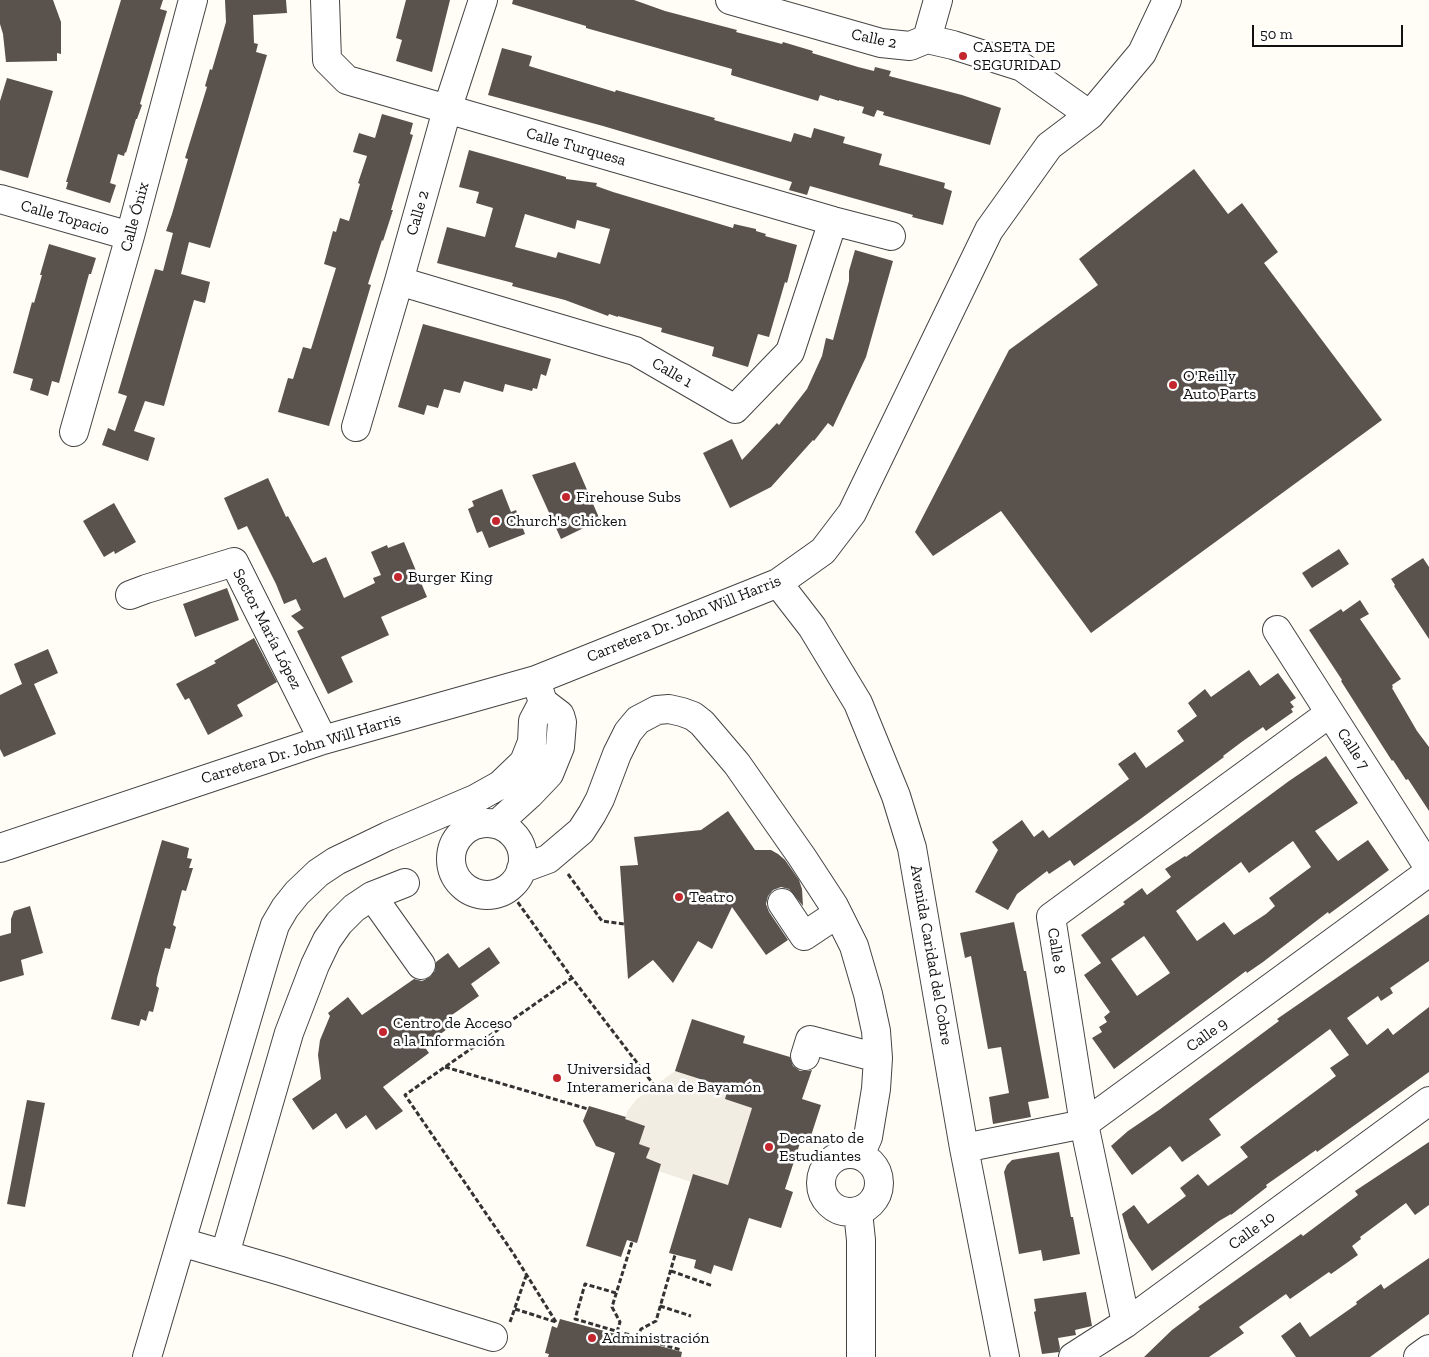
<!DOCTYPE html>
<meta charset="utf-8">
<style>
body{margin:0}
#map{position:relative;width:1429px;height:1357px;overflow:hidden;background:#fffdf5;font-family:"Zilla Slab",serif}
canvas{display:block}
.scale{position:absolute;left:1252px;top:25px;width:151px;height:22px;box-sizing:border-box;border:2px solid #111;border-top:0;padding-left:6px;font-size:15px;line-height:18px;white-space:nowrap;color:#111;-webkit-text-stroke:4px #fff;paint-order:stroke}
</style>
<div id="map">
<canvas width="1429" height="1357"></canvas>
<div class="scale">50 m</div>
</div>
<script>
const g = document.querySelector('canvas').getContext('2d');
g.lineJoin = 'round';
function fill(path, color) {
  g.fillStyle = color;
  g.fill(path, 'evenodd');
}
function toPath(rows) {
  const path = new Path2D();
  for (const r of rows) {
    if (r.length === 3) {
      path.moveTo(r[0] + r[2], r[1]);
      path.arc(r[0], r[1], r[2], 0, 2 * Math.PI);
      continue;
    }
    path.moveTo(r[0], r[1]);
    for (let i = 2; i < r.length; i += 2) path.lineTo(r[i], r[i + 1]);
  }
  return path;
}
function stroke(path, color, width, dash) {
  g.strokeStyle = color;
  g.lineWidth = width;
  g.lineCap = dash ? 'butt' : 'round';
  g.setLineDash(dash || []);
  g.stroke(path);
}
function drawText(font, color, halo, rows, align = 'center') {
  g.font = font + ' "Zilla Slab",serif';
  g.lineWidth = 5;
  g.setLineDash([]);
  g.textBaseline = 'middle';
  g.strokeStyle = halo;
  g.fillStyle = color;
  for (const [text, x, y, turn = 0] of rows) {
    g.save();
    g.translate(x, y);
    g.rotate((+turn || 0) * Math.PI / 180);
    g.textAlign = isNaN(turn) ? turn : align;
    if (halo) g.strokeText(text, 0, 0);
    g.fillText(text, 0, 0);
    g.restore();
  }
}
fill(toPath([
 [675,1071,728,1088,725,1099,752,1108,728,1185,694,1174,691,1182,658,1171,661,1163,646,1158,650,1148,639,1144,645,1126,625,1119,628,1110,637,1099]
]), '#f1ede2');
fill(toPath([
 [0,0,53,0,61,22,61,54,57,53,57,61,6,62,3,34,0,24],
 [121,0,163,0,160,9,167,11,140,104,142,105,137,119,136,119,126,153,125,152,124,156,118,154,110,183,116,185,110,203,66,189,68,182,66,182],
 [225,0,286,0,287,13,253,15,254,43,258,44,256,52,267,55,210,248,189,242,181,274,210,282,205,303,194,300,164,406,145,401,134,431,155,438,148,461,102,445,108,428,115,431,127,396,118,393,155,269,163,271,173,233,166,231,172,214,188,159,185,158,207,87,205,86,210,69,212,70,226,22],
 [406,0,450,0,432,72,396,61,402,40,396,38],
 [513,0,634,0,665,11,737,30,736,32,782,44,783,42,813,51,812,53,858,67,874,71,875,67,891,71,889,76,962,95,1001,108,990,145,883,115,884,112,877,110,874,117,862,113,864,107,839,100,839,101,820,95,818,101,731,75,732,69,586,28,586,26,512,4],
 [502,48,532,56,529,66,615,92,616,90,715,118,714,120,791,142,794,133,811,138,814,128,845,137,843,143,882,154,879,165,945,183,944,188,952,191,943,225,912,217,913,215,810,186,807,195,789,190,792,182,603,126,488,95],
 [7,78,53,91,28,178,0,170,0,101],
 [382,114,413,123,410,134,413,135,391,210,393,210,383,241,382,240,368,284,371,285,329,426,278,412,288,378,293,379,303,347,311,349,336,268,324,264,333,231,336,232,340,218,349,221,360,184,358,183,367,156,353,152,359,133,375,138],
 [469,150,566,177,566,179,597,183,596,186,613,192,733,228,734,224,756,229,756,231,766,234,765,236,797,245,787,283,785,282,769,337,758,334,748,367,712,356,714,347,661,332,662,328,618,316,618,317,609,314,608,316,565,300,512,286,513,283,437,263,447,227,485,237,493,208,476,203,479,192,459,187],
 [525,214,575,229,577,220,610,229,600,264,558,252,556,258,515,247],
 [1194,169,1228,214,1242,203,1278,252,1264,263,1382,420,1091,633,1001,511,933,556,915,532,1009,350,1098,285,1079,259],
 [49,244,96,258,91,274,89,274,59,383,52,381,48,396,30,390,33,379,13,373,32,302,34,303,42,275,40,275],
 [855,250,893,261,866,357,833,427,828,423,814,441,813,440,771,487,730,508,703,453,732,439,742,460,777,423,779,425,807,389,822,356,826,338,833,340,849,281,849,271],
 [423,324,551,359,546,376,541,374,537,389,533,388,532,391,505,384,503,392,464,381,460,393,444,389,438,408,427,405,424,415,398,407],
 [575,462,600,520,561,539,532,475],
 [268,478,286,517,288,516,313,563,326,557,344,598,375,583,373,578,381,575,371,552,387,545,388,548,404,542,427,597,381,617,389,635,341,657,353,682,328,694,297,631,304,628,291,616,301,610,296,599,284,604,276,584,247,526,238,530,224,498],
 [502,489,511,512,516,510,525,534,489,548,482,531,477,533,468,509,474,506,472,501],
 [114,503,136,542,115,554,114,551,104,557,83,521],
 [1339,549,1349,564,1312,588,1302,573],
 [1423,558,1429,567,1429,639,1394,586,1395,585,1391,579],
 [227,588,239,620,195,637,183,604],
 [1360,600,1369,614,1360,619,1401,679,1392,685,1393,687,1392,688,1417,731,1429,747,1429,811,1408,779,1406,780,1393,760,1392,761,1341,681,1342,680,1309,630,1341,609,1343,612],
 [254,638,277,682,237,705,243,716,208,735,189,698,185,700,176,684,216,663,214,661],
 [48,649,58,673,34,684,56,734,4,757,0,749,0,695,22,684,14,664],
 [1249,670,1260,686,1278,673,1296,698,1290,702,1294,707,1291,709,1293,712,1266,731,1263,727,1243,741,1223,756,1224,757,1139,820,1074,866,1070,860,1049,874,1047,871,1017,894,1008,910,975,892,998,850,992,842,1022,820,1034,837,1043,830,1049,838,1129,779,1118,764,1135,752,1146,768,1184,741,1177,731,1197,716,1188,703,1205,689,1211,697],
 [1326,756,1358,803,1315,831,1338,861,1368,840,1389,870,1329,914,1328,912,1263,962,1247,973,1246,971,1114,1069,1092,1038,1102,1032,1099,1027,1107,1022,1104,1017,1110,1012,1084,975,1101,963,1081,935,1125,904,1123,902,1142,888,1147,895,1171,877,1165,869,1185,856,1186,857,1289,781],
 [1293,841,1311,867,1269,898,1275,906,1266,914,1234,935,1224,922,1197,941,1176,911,1241,862,1249,873],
 [1144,936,1170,973,1137,996,1111,959],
 [728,811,755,850,771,850,778,854,785,860,799,880,802,889,803,906,789,889,781,887,773,890,768,896,766,904,769,912,788,940,766,955,732,907,712,949,698,941,673,983,653,960,628,979,620,866,638,865,634,837,701,830],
 [162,840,189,848,187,858,192,859,189,868,193,868,186,891,182,890,173,925,176,927,170,949,165,948,157,978,156,986,159,988,153,1012,149,1011,146,1021,141,1019,139,1026,111,1019],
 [30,906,43,953,21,960,24,975,0,982,0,936,11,933,11,919,14,911],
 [1429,914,1429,961,1390,988,1393,993,1381,1001,1378,996,1347,1018,1367,1045,1388,1028,1393,1035,1429,1007,1429,1072,1317,1152,1316,1150,1266,1185,1267,1187,1231,1215,1231,1214,1219,1221,1152,1271,1129,1238,1122,1214,1134,1205,1148,1224,1186,1196,1180,1188,1198,1174,1208,1186,1248,1157,1240,1147,1336,1076,1330,1068,1349,1055,1330,1029,1209,1119,1221,1135,1182,1162,1170,1146,1132,1175,1111,1146,1128,1131,1159,1110,1279,1021,1277,1019],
 [1014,922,1024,971,1026,971,1049,1098,1028,1102,1031,1117,993,1124,989,1097,1009,1093,1001,1047,988,1049,971,956,965,958,960,933],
 [489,947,500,963,471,984,479,996,449,1017,454,1024,424,1046,429,1053,383,1087,403,1111,376,1130,366,1115,346,1129,336,1113,313,1130,292,1099,321,1079,318,1055,320,1040,330,1016,328,1013,348,997,362,1015,414,979,422,981,430,977,435,971,436,962,448,953,459,968],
 [692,1019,745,1036,743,1043,790,1057,793,1066,800,1071,808,1071,812,1070,802,1099,821,1105,809,1142,801,1140,785,1189,793,1192,781,1228,749,1218,732,1271,714,1265,711,1274,694,1268,696,1260,669,1253,693,1174,728,1185,752,1108,725,1099,728,1088,675,1071],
 [27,1100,45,1103,25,1207,7,1204],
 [589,1106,626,1117,625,1119,645,1126,639,1144,650,1148,646,1158,661,1164,637,1243,627,1240,621,1257,586,1246,615,1153,596,1146,583,1121],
 [1429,1142,1429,1205,1415,1215,1406,1203,1360,1237,1361,1239,1352,1246,1358,1255,1331,1274,1329,1272,1290,1299,1286,1294,1239,1327,1244,1333,1209,1357,1144,1357,1172,1330,1200,1309,1198,1307,1301,1234,1303,1236,1358,1195,1355,1191],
 [1059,1152,1071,1217,1073,1217,1080,1254,1043,1261,1041,1250,1019,1254,1004,1172,1007,1165,1012,1160],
 [1429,1258,1429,1314,1370,1357,1296,1357,1281,1336,1300,1322,1310,1337,1357,1304,1356,1302,1381,1284,1384,1289],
 [1086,1292,1092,1326,1075,1330,1076,1335,1058,1338,1060,1348,1059,1352,1042,1354,1034,1312,1036,1311,1034,1299],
 [560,1319,682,1352,681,1357,548,1357,549,1354,545,1353,552,1326,557,1328]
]), '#5a524d');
const minor = toPath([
 [325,0,327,60,347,80,833,221,891,236],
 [730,0,881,43,910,46,927,39,953,45,1022,67,1090,115],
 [927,39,938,0],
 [0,199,130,236],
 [399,281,635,351,735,409,790,352,833,221],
 [356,427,399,281,447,110,483,0],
 [74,432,130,236,193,0],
 [778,583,812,627,858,703,896,796,912,848,964,1148,1005,1357],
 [130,595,146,589,234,562,323,740],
 [1277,630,1429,868],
 [487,859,36],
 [497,824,529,795,549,774,560,747,562,722,560,715,543,702,537,684],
 [0,848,323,740,536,680,778,583,823,551,852,513,989,230,1049,146,1090,115,1142,53,1167,0],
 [521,869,548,859,581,831,592,814,600,799,617,754,628,732,638,720,657,710,669,709,682,712,693,716,702,723,737,764,802,857,834,906,854,946,868,994,876,1031,878,1058,876,1089,868,1137,860,1155],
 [372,896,421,965],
 [782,903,804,936,837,914],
 [805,1056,810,1040,878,1058],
 [964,1148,1084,1124,1429,872],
 [850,1183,29],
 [858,1212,861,1240,861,1357],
 [181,1242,281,1271,493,1337],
 [225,1254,289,1033,315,965,327,940,339,923,354,908,372,896,405,883],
 [1126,1323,1084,1124,1051,917,1330,713],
 [147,1357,265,957,275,925,285,908,297,893,318,873,336,861,388,836,475,799,500,785,524,762,532,742,533,721,543,702],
 [1073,1357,1126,1323,1429,1101],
 [1418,1357,1429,1349]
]);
stroke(minor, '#444', 30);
stroke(toPath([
 [568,874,602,921,624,924],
 [509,890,572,978,654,1085],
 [445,1067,588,1109],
 [671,1271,713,1286],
 [616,1293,585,1284,575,1319,681,1350],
 [660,1306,691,1316],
 [515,1309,556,1322],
 [510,1322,526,1276],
 [556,1322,513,1253,405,1095,572,978],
 [617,1332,620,1322,612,1307,632,1242],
 [637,1338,641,1329,656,1321,675,1255]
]), '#333', 3, [5, 2.5]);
stroke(minor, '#fff', 28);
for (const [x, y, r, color] of [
 [963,56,5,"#c4262e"],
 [1173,385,5,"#c4262e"],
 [566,497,5,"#c4262e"],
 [496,521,5,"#c4262e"],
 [398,577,5,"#c4262e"],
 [679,897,5,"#c4262e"],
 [383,1032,5,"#c4262e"],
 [557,1078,5,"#c4262e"],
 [769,1147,5,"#c4262e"],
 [592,1338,5,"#c4262e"]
]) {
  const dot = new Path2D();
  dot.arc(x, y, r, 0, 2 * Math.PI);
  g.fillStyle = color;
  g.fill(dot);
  stroke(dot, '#fff', 2);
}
drawText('16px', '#111', '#fff', [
 ["Calle 2",874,39,12],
 ["Calle Turquesa",576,147,16],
 ["Calle 2",418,213,-74],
 ["Calle Ónix",135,217,-75],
 ["Calle Topacio",65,218,16],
 ["Calle 1",672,373,30],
 ["Carretera Dr. John Will Harris",684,619,-22],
 ["Sector María López",267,629,63],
 ["Carretera Dr. John Will Harris",301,749,-17],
 ["Calle 7",1353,749,57],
 ["Calle 8",1056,951,81],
 ["Avenida Caridad del Cobre",931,955,80],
 ["Calle 9",1207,1035,-36],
 ["Calle 10",1252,1231,-36]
]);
drawText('16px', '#111', '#fff', [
 ["CASETA DE",973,47],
 ["SEGURIDAD",973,65],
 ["O'Reilly",1183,376],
 ["Auto Parts",1183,394],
 ["Firehouse Subs",576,497],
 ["Church's Chicken",506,521],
 ["Burger King",408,577],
 ["Teatro",689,897],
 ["Centro de Acceso",393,1023],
 ["a la Información",393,1041],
 ["Universidad",567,1069],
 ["Interamericana de Bayamón",567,1087],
 ["Decanato de",779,1138],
 ["Estudiantes",779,1156],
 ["Administración",602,1338]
], 'left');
</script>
